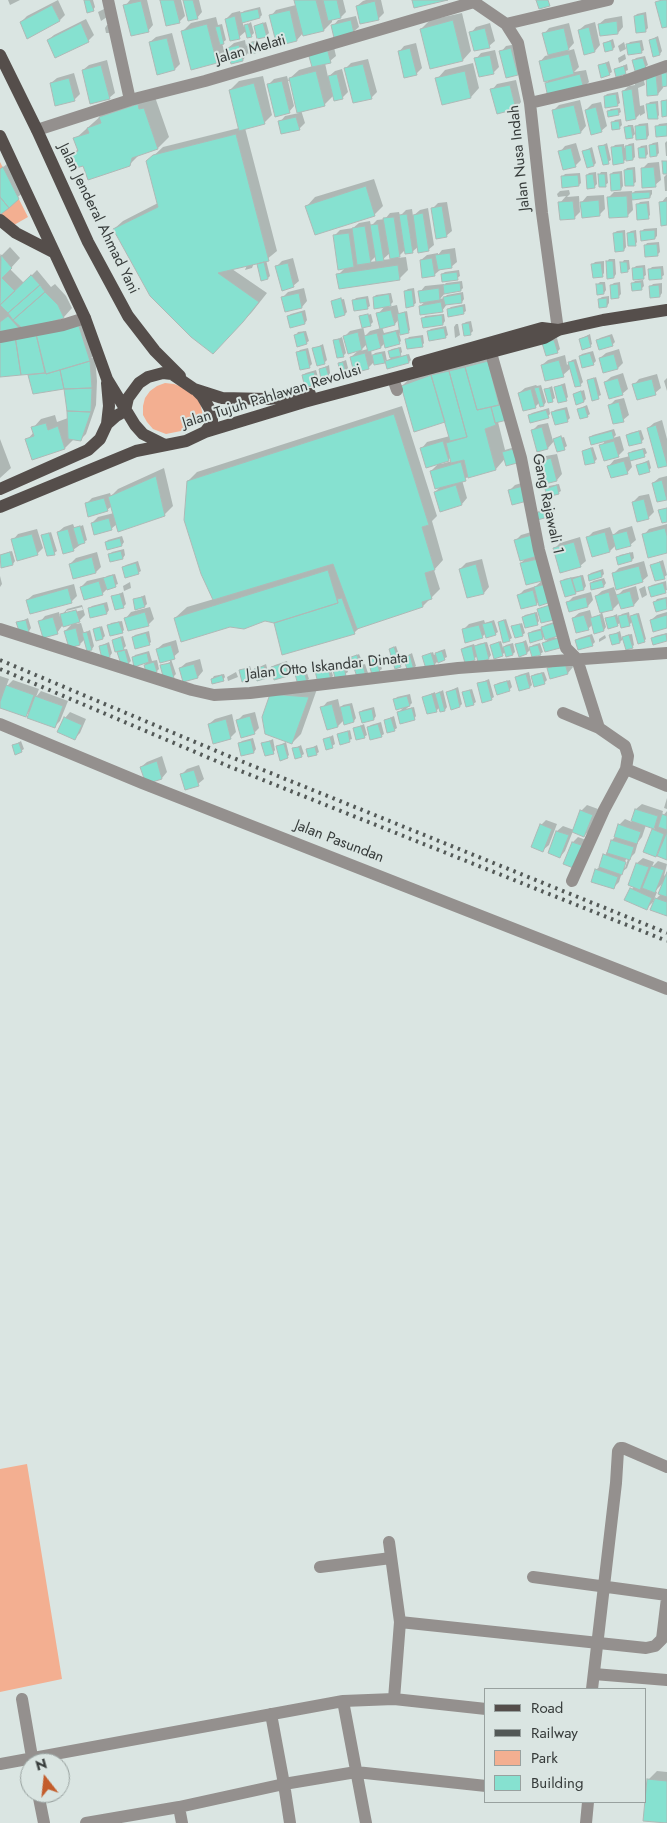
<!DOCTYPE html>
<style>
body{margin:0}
#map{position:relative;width:667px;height:1823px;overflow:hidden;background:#dae5e2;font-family:Jost,sans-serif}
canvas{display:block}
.legend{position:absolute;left:484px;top:1688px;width:162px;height:115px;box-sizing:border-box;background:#dae5e2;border:1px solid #98a19f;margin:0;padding:6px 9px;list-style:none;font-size:15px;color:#363b3a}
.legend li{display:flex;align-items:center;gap:10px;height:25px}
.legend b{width:25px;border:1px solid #98a19f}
.north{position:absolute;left:20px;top:1753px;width:50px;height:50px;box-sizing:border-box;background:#dae5e2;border:1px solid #98a19f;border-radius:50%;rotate:344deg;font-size:14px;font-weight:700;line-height:20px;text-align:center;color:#363b3a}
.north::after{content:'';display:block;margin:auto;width:18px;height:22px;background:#c35d2c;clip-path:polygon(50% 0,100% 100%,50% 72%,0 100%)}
</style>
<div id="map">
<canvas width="667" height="1823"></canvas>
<ul class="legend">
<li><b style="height:6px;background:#554e4b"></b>Road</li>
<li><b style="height:6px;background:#535957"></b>Railway</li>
<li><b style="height:14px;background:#f3af91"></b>Park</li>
<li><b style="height:14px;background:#86e1d0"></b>Building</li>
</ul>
<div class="north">N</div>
</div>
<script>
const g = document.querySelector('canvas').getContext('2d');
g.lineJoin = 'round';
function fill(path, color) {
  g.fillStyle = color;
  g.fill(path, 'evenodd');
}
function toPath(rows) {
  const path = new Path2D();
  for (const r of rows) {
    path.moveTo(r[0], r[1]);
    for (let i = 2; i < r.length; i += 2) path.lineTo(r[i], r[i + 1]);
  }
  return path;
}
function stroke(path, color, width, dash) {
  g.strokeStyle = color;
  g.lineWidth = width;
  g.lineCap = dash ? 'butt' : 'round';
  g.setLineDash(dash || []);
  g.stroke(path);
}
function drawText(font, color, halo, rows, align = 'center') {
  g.font = font + ' Jost,sans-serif';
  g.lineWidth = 4;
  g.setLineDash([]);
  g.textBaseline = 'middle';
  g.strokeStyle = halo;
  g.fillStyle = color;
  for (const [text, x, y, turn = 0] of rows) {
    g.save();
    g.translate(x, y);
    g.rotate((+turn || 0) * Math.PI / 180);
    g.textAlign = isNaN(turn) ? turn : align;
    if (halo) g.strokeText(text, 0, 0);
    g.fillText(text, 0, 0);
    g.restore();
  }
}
fill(toPath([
 [0,162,28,217,14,225,0,213],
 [165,383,174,384,182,387,196,396,200,402,203,416,190,428,181,431,166,434,153,429,147,422,143,415,143,406,145,398,150,391,157,386],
 [27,1464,62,1679,0,1692,0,1469]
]), '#f3af91');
fill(toPath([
 [8,0,20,0,10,5],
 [58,0,65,15,60,20,21,22,27,16],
 [86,0,93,0,95,7,93,10],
 [130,0,147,0,153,25,148,31,125,6],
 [161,0,181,0,185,16,179,22],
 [184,0,199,0,202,12,197,18],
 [295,0,343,0,346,12,341,17,332,19,332,22,324,30,303,33,297,40,271,16,276,10,296,5],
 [366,0,381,0,384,13,378,19,357,6,363,1],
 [260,7,262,15,260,17,242,21,244,27,251,22,254,33,251,36,246,31,239,37,226,19,232,13,240,11,241,14,244,11],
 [104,9,107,17,101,21,98,12],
 [646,12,648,28,646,30,635,16,637,14],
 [462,13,471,51,463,60,421,29,430,20],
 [356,16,359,27,353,32,333,26,338,20],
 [622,16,623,27,618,33,599,24,605,19],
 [216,17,218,25,222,24,226,40,222,43,225,54,216,62,183,31,191,23],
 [86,19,94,35,88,41,48,40,54,35],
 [266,22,269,33,266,36,255,26],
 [595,22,600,45,595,51,585,53,579,30,585,25],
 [490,23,495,41,489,46,471,33,476,27],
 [569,23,574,43,567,51,574,49,579,67,574,72,586,70,589,82,583,88,546,83,551,78,540,62,545,56,549,55,544,34,549,28],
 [107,25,110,25,109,33,106,33,105,28],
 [172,33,180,64,175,69,150,42,156,37],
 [658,36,662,51,660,54,650,40],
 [613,39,615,47,613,49,604,43],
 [245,40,246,46,250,42,255,41,257,49,248,53,243,60,228,48,234,43],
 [642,40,644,50,641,52,628,44,630,42],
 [624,42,626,49,620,52,618,46],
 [333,43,336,56,330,61,325,63,328,77,335,71,342,69,348,92,342,98,334,95,324,105,301,110,305,123,299,129,280,122,285,116,299,113,291,80,288,81,294,106,289,112,268,85,274,79,287,76,288,80,299,70,313,66],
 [416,43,422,68,416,74,399,52,404,46],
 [517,44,523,68,517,74,501,52,506,46],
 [495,50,499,67,494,72,480,76,476,59,481,53],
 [625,54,626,59,619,63,618,58],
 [645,56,648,65,645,67,633,61,636,58],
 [368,59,377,92,371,98,345,69,351,63],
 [107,60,115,93,109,98,83,70,89,65],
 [609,61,612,72,609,74,599,66],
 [473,63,479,88,471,97,437,79,445,70],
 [627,64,628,70,617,75,616,69],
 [667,69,667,85,663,85,663,88,658,94,647,75],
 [74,73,80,94,74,100,51,83,57,78],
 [263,76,272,115,264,123,245,128,277,251,266,260,270,276,268,278,258,264,261,262,254,263,252,268,245,270,247,265,232,269,267,293,252,312,213,353,114,229,123,221,158,203,148,161,163,147,239,128,230,90,239,81],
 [643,77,645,85,638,88,640,106,644,105,645,113,640,116,640,114,636,118,623,91,629,86,635,85,635,80],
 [516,80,521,102,516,108,497,112,492,90,497,84],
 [618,92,620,103,617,105,605,96,607,94],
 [155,97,169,137,158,148,139,155,129,165,72,155,78,149,75,139,112,106],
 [580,100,586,126,581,132,553,111,559,105],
 [658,101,659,115,657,118,648,104,650,102],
 [601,102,607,126,601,131,586,110,592,104],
 [620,108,621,112,618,114,608,111,611,109],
 [621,119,622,125,620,127,613,122,615,120],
 [648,123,649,135,647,138,636,127,639,124],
 [667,123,667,135,657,127,659,124],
 [628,125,633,125,635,134,632,137,626,128],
 [667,141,667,156,666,156,665,143],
 [658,142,659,153,657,155,650,145,653,143],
 [576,143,581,160,575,166,560,152,565,146],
 [607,143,611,160,604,164,600,147],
 [634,143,635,157,633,159,627,158,623,162,613,147,615,145,624,144,624,148,629,144],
 [647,145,648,154,645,157,639,148,641,146],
 [592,147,596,163,594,165,584,151],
 [659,162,661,180,655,185,642,169,648,163],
 [8,163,24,192,0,211,0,170],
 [635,167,636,182,633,184,625,170,627,168],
 [622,171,623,186,621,189,611,174,613,172],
 [596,172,597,184,594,187,587,175,589,173],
 [601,172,607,172,608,183,605,185,599,175],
 [580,173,581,183,579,185,562,177,565,174],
 [667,174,667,191,665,191,664,177],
 [374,179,383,206,374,215,307,206,315,197],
 [569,190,570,194,567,197,579,196,580,212,574,218,560,203,566,196,558,197,557,194,560,191],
 [652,190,652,194,650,197,632,199,633,210,628,215,608,198,614,192,632,191,632,194,635,191],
 [604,195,605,209,599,215,582,202,587,196],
 [666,197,667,197,667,224,661,203],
 [649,201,650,215,648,217,637,205,640,202],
 [447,202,452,231,446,236,432,209,438,203],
 [428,208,434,245,428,250,419,246,412,252,405,250,397,258,406,257,408,270,399,279,338,275,345,268,334,236,340,230,353,228,359,223,370,221,371,226,377,220,385,219,390,213,399,212,400,216,406,210,412,209,413,216,420,210],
 [390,253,391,259,382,260],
 [376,256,377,261,370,262],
 [657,228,657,236,655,238,641,232,644,229],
 [625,230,626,247,624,250,614,233,617,231],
 [636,230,637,242,635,245,628,233,631,231],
 [659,242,660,252,658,254,645,246,647,243],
 [10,247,20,258,10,269,24,283,37,270,51,287,55,284,66,296,72,308,64,317,32,326,86,315,98,352,91,358,95,357,97,381,96,405,86,434,80,440,74,439,65,448,33,458,27,440,34,432,33,428,41,419,55,415,57,422,68,418,65,387,29,376,32,373,0,374,0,255,1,256],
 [455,248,457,262,451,267,440,270,434,275,421,260,427,255,438,253,438,255,442,250],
 [293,258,299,281,293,286,277,266,282,261],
 [609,259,615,259,616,274,614,277,607,262],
 [624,260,629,260,630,269,627,271,622,263],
 [604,261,604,273,602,276,593,264,595,262],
 [645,265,646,275,643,277,633,269,636,266],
 [663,266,664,275,661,277,650,269,652,267],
 [459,270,460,276,457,278,442,274,445,272],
 [643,280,644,286,641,289,633,283,635,281],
 [462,281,463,288,461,290,446,292,440,299,444,298,447,295,463,292,464,299,462,302,447,304,442,311,420,306,426,301,420,292,425,286,444,284,444,285,446,283],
 [600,282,605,282,606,290,604,293,597,285],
 [620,282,621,294,618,297,611,285,614,283],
 [662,283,662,293,660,296,651,296,650,287,653,284],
 [304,288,307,301,302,307,283,297,288,292],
 [414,288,416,303,413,305,405,291,408,289],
 [391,293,393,302,388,307,397,305,399,314,407,311,410,330,408,332,399,333,401,341,399,343,385,343,381,347,371,350,372,356,375,353,385,351,387,361,391,358,389,351,392,349,401,347,402,352,398,357,409,354,411,360,409,362,388,367,386,360,384,362,374,362,368,368,351,357,359,350,345,336,350,331,363,328,360,316,361,315,361,317,371,314,373,322,370,325,363,326,365,336,370,331,381,328,378,314,386,305,374,297,376,295],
 [399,319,401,329,384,333,382,327,395,324],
 [367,344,368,349,360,351],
 [368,296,370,306,367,308,353,301,356,298],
 [609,296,609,303,607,306,599,299,602,297],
 [344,299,347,312,345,314,333,301],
 [465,304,466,311,463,313,448,309,451,307],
 [305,310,307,320,305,323,291,326,288,316,291,314],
 [444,314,445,321,443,324,423,319,425,316],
 [471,321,473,331,470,334,463,324,466,322],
 [456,324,458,324,460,335,455,338,454,327],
 [446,326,448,335,445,337,428,331,431,329],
 [306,331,309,341,306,343,296,335,298,332],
 [590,334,592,344,590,346,580,339],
 [612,334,615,342,612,345,598,340,600,338],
 [423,335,424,343,422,346,406,340,409,337],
 [342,337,346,353,343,356,334,341],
 [557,338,560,349,557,352,546,341],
 [323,344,327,360,324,363,314,349],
 [308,348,312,364,310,366,297,353,300,350],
 [619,349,623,363,618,368,600,358,606,353],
 [593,351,596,361,593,364,580,356,582,354],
 [496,353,506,419,498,422,505,450,515,447,496,469,468,477,462,480,467,498,462,504,441,510,435,492,441,486,431,471,440,462,422,448,427,442,450,436,446,420,402,386,411,377],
 [491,406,494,406,488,412,486,411],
 [451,457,452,461,441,464,440,462,448,460],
 [565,355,567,365,572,360,576,359,583,382,580,385,571,368,563,375,542,365,548,360],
 [346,360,348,368,346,371,339,363],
 [329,365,330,373,328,376,321,369],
 [316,370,319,381,317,383,303,375,306,373],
 [623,373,628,389,622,394,605,382,611,377],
 [657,374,661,388,655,393,634,385,639,379],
 [596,377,601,395,593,399,588,381],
 [667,378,667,391,664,381],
 [565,383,568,397,566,399,555,387],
 [536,385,537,386,541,385,546,402,544,405,540,402,535,407,519,393,525,388],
 [552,386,555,398,549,402,545,390],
 [584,390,586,399,584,401,574,394],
 [624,398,629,415,623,420,609,406,615,400],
 [587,405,590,414,587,416,578,409],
 [402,406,437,516,432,521,443,560,434,570,440,589,423,606,361,626,354,633,265,620,175,618,187,607,214,599,188,481,197,472],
 [567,407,570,418,568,420,552,413,555,410],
 [549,408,550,414,548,416,530,415,532,413],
 [662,420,667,439,667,464,648,428,654,423],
 [548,423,553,441,556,438,556,439,564,437,567,446,564,448,555,440,548,448,532,431,538,425],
 [614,429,616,435,613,438,620,436,624,450,618,456,601,446,607,439,590,437,593,435],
 [641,430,644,439,641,442,627,435,630,433],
 [0,439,11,468,0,478],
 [593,447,597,459,594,462,583,451],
 [645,448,647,453,644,455,630,459,632,467,627,473,609,466,614,460,630,456,630,454,632,451],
 [557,454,562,474,557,480,546,483,541,462,546,456],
 [649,460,651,468,649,470,638,465],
 [164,468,173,506,164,515,117,524,111,529,92,523,98,517,114,513,112,506,107,510,86,504,92,498,110,493,111,496,118,489],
 [667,476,667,498,653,483,659,478],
 [528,481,532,494,509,491,515,485],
 [559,484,561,491,558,493,546,489,549,486],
 [649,494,654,512,648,518,633,502,639,496],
 [552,507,554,512,551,515,537,513,539,511],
 [73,524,75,529,83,525,87,540,73,550,58,532,64,527],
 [667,524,667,551,644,535,649,529],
 [632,526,636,540,630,545,616,545,610,551,593,555,588,537,593,532,610,527,613,535,619,530],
 [37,529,43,548,37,554,13,540,18,534],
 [538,530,552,579,537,604,522,608,519,595,524,590,536,586,544,579,521,563,527,557,516,540,521,535],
 [51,532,57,551,54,553,43,536],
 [122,536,124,542,122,545,108,549,106,542,108,540],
 [580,537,586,561,580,566,555,548,560,543],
 [124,549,125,555,123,558,111,561,109,555,112,552],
 [12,551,15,561,13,564,2,567,0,555],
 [97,552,101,567,96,572,70,564,76,558],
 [633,552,634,558,632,560,617,558,620,555],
 [482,559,489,587,484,593,468,597,460,569,466,563],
 [663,560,667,575,664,577,652,565],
 [138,561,141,571,138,573,123,567,126,565],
 [644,561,648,576,642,581,613,574,619,568],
 [603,569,604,574,602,576,589,575,591,573],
 [115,574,118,584,108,588,102,594,81,587,87,581,104,577,105,578,107,576],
 [583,575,586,586,584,589,565,595,562,582,564,579],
 [0,576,2,584,0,587],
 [604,578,606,583,604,586,591,584,593,581],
 [666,581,667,590,652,595,649,587,652,585],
 [130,582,131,588,124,591,123,586],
 [74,584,77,596,72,601,30,613,27,600,33,595],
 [636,586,639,599,634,605,622,608,620,602,613,609,602,612,606,627,604,630,595,632,593,624,588,629,573,618,579,613,590,610,592,618,601,614,596,596,602,591,614,587,617,596,623,590],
 [645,586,647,595,642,598,639,589],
 [123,592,126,604,123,607,113,597],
 [591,592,593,600,588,606,568,602,573,597],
 [145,595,147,604,145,606,134,600],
 [667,597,667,607,657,610,655,602,657,599],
 [107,602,109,610,107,613,91,617,89,609,92,606],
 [82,605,85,615,76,624,81,623,84,633,90,630,94,646,92,649,88,650,85,639,80,644,65,631,74,622,62,626,57,633,40,622,45,616,59,612,60,617,67,609],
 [82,607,83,610,66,614,66,611],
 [150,607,154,619,148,625,126,618,131,612],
 [537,612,539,621,537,624,523,617,525,615],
 [629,612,630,618,634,614,639,613,646,639,644,641,633,621,629,625,621,622,617,625,607,619,617,614,618,618,622,614],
 [667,612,667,627,651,620,657,615],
 [28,618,31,628,29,631,18,623],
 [506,619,512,638,509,640,499,622],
 [484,620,485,623,494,620,498,632,495,634,486,633,482,637,463,630,469,624],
 [122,621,124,630,122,632,109,626,111,623],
 [557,621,560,633,554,638,560,637,562,644,544,643,550,637,545,636,543,638,529,634,532,631,543,628,545,625],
 [522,623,525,633,522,635,513,627],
 [102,626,105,636,103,638,94,630],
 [149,631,151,642,149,644,133,637,135,635],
 [620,631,622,639,626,635,632,634,634,645,632,647,624,638,620,642,610,636],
 [667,633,667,640,654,643,653,638,655,636],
 [592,634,595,642,592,645,576,640,579,638],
 [605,635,606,638,599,642,599,639],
 [123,636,126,646,122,650,127,649,131,661,128,664,119,653,123,649,113,640],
 [176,640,179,652,171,659,176,674,173,677,162,666,170,662,170,659,157,649,163,644],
 [526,640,529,649,533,645,540,643,543,652,540,654,531,649,527,653,517,645],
 [501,641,503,648,506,645,513,643,515,652,513,654,505,652,502,655,491,645],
 [109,642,112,653,110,656,100,646],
 [487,642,491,655,489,658,478,655,475,658,462,649,465,647,474,644,475,647,478,644],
 [396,646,402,664,400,666,390,649],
 [445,649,447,657,437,662,434,665,423,657,433,652,434,655,439,651],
 [149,651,152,661,157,660,159,669,157,671,148,673,145,662,133,658,135,655],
 [412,653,416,666,414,668,405,657],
 [359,654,362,661,359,664,352,658],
 [378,656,382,669,379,671,369,660],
 [571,658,573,667,568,673,551,677],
 [200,659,203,671,198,677,180,668,186,663],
 [287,661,290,672,288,675,275,678,272,667,275,665],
 [345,662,348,672,345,674,333,667,336,664],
 [266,664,269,675,267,677,255,669],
 [365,664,368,673,365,676,355,668],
 [250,666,253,675,250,678,240,671],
 [330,666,333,676,330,679,316,671,319,669],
 [306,670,309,679,306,681,296,674],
 [236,672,238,677,228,681,227,677],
 [529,672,532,685,530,687,517,677,519,675],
 [544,672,547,680,544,683,532,676,535,674],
 [224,674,225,677,223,680,212,679,214,676],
 [0,676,9,679,6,687,13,680,39,689,36,697,41,691,68,701,60,721,54,727,31,710,26,715,0,706,3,698,0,701],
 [489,679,494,697,491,699,478,684],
 [510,680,512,687,509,690,496,685,498,683],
 [458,687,462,704,460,706,447,692],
 [317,689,301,734,292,743,272,694],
 [472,689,476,702,473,704,463,693],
 [443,690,447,707,445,710,440,707,436,711,424,697,435,692,435,695],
 [410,694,412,703,406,709,414,707,416,716,414,719,398,713,404,707,395,700,397,697],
 [338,699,340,708,343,705,352,703,356,718,354,721,344,720,338,726,327,729,322,708,327,702],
 [374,707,376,716,374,719,363,722,360,712,363,710],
 [70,712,86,719,80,733,75,738,65,718],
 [255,712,259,728,254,733,238,720,243,715],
 [232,714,236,732,231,737,214,742,209,724,215,719],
 [394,716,397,728,394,730,385,720],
 [381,722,384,734,381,736,368,727,371,725],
 [364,724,367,735,364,737,354,729],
 [350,730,352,739,341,743,339,735],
 [333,735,335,744,332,746,325,740],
 [253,738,256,749,254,752,242,755,239,744,242,741],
 [273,739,275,750,273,753,263,744],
 [21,741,24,749,21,751,13,746],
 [286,742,289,755,287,757,278,746],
 [301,745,304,754,301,756,294,749],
 [317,745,319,752,316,754,308,750],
 [162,756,167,772,162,778,146,783,141,767,147,762],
 [199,765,204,779,198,784,181,775,187,769],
 [667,798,667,809,664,808],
 [642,804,663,811,661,818,667,811,667,859,661,849,655,855,653,830,655,828,646,825,642,837,638,842,635,853,631,857,627,868,622,872,619,882,613,888,596,870,601,865,612,840,616,836,619,825,625,819,632,822,636,809],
 [627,856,629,856,625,868,623,868],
 [587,805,598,809,590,830,584,836,573,831,565,851,560,857,549,853,557,831,563,826,574,830,582,810],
 [546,820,557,824,549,845,543,850,541,825],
 [578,837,589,841,581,862,573,842],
 [643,858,654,862,652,867,658,861,667,864,664,876,667,873,667,915,656,899,646,909,626,899,634,886,629,884,637,863],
 [664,882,661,894,653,902,657,892,655,891],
 [657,1771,667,1772,667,1822,648,1780]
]), '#0003');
const building = toPath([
 [84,0,90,0,94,11,87,13,84,0],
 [160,0,174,0,180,23,166,26,160,0],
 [183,0,193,0,198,19,188,21,183,0],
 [294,0,316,0,324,31,303,36,294,0],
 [323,0,337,0,341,18,328,21,323,0],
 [412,0,448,0,414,8,412,0],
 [536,0,548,0,550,6,539,9,536,0],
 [662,0,667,0,667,27,662,28,655,2,662,0],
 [141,1,149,32,131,36,123,5,141,1],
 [375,1,379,20,360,24,356,6,375,1],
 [52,5,60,21,27,39,20,22,52,5],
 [258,9,260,18,242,23,240,13,258,9],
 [290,10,297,41,277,46,269,15,290,10],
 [644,14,646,32,636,33,634,16,644,14],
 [235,16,240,39,230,41,225,19,235,16],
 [351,20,354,33,334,38,331,25,351,20],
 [453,20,463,61,430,69,420,29,453,20],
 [617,21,618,34,600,36,598,24,617,21],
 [81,23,89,42,55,58,47,40,81,23],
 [263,23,267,37,257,39,254,26,263,23],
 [207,24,217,63,191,70,181,31,207,24],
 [248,24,252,37,247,38,244,25,248,24],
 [220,26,224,44,220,45,215,27,220,26],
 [589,27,595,52,584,55,578,30,589,27],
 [485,28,490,48,474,51,469,32,485,28],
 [564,28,569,50,548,55,542,33,564,28],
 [167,38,175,70,157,75,149,42,167,38],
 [656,38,660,55,653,57,649,40,656,38],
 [611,41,613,50,605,52,603,43,611,41],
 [253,42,256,53,249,54,247,44,253,42],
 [640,42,642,53,628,55,626,44,640,42],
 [239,45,243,61,231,64,227,48,239,45],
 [327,48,331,63,312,67,308,53,327,48],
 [410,48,417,75,404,78,398,51,410,48],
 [511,48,518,75,506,78,499,51,511,48],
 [569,54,574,74,544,82,539,61,569,54],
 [490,55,494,74,479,77,474,58,490,55],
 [643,58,646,68,635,71,632,60,643,58],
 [606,63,610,75,601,78,598,65,606,63],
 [363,64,372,99,353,103,344,68,363,64],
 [101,65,110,99,90,104,82,70,101,65],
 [624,66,626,74,616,77,614,69,624,66],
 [316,71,325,106,297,113,289,78,316,71],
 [465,71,471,98,442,105,435,78,465,71],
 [661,73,667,73,667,86,662,87,661,73],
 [337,74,343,99,334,101,328,76,337,74],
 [580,74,584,89,548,98,545,83,580,74],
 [656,74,658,95,647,96,646,75,656,74],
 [69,78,75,101,55,106,50,83,69,78],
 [282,81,290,113,275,117,267,84,282,81],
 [254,83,265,124,239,131,229,90,254,83],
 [510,85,516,109,497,114,490,89,510,85],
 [632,89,636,119,626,121,622,91,632,89],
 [616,94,618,106,605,108,604,96,616,94],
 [667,100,667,116,662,117,661,101,667,100],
 [656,103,658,119,648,119,646,104,656,103],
 [138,104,139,109,144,108,158,149,132,158,130,166,88,180,83,166,76,168,71,154,78,151,73,138,89,133,87,128,101,123,99,117,138,104],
 [574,105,581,133,558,138,552,110,574,105],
 [596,107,602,132,591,135,585,110,596,107],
 [618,109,619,115,608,117,607,111,618,109],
 [296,117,300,130,281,134,278,121,296,117],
 [619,121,620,129,612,130,611,122,619,121],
 [646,125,647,139,636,140,635,126,646,125],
 [667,125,667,136,656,137,655,126,667,125],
 [631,126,633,138,626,139,624,127,631,126],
 [236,134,269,261,218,273,259,302,243,322,213,354,191,337,150,296,113,229,158,207,146,161,153,155,236,134],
 [656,144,657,156,650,157,649,145,656,144],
 [605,145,609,164,603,165,598,146,605,145],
 [632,145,633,160,626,161,625,146,632,145],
 [622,146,624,163,613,165,611,147,622,146],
 [645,147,646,158,639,158,638,148,645,147],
 [571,148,576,167,563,170,558,151,571,148],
 [590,149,594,166,587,168,582,151,590,149],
 [662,161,667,161,667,174,663,174,662,161],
 [3,167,19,199,9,208,0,197,0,169,3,167],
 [654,167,656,187,642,188,641,168,654,167],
 [633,169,634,186,625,186,624,170,633,169],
 [620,173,621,190,611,191,610,174,620,173],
 [593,174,595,188,587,189,586,175,593,174],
 [598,174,605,174,606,187,599,187,598,174],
 [578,175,579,186,562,188,561,176,578,175],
 [366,186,375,216,315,235,305,206,366,186],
 [650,192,650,198,632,200,631,193,650,192],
 [627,196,628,217,609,218,607,197,627,196],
 [0,197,9,208,1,214,0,213,0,197],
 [599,200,600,216,582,218,580,202,599,200],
 [573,201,575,219,560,220,558,202,573,201],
 [667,201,667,225,661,226,659,202,667,201],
 [647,203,649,219,637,220,636,204,647,203],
 [442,206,447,237,436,239,431,208,442,206],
 [423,213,429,251,418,253,413,215,423,213],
 [407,214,413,253,405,254,399,215,407,214],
 [394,217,400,257,390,259,383,218,394,217],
 [378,224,384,261,376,262,370,225,378,224],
 [365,226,371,263,357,265,352,228,365,226],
 [655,230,655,239,641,241,640,231,655,230],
 [623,232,624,251,615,252,613,233,623,232],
 [634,232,636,246,628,246,627,233,634,232],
 [349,233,354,267,338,270,333,235,349,233],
 [657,244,658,256,645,257,644,245,657,244],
 [450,253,452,268,438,270,435,255,450,253],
 [1,255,12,268,2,278,15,291,0,305,1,255],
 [432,258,435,276,422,278,420,260,432,258],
 [606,261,613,261,614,278,607,279,606,261],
 [264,262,268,279,261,281,257,264,264,262],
 [620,262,627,262,628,272,621,273,620,262],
 [288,263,294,287,282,291,275,266,288,263],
 [601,263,603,277,593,278,591,264,601,263],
 [398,265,400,280,339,289,336,274,398,265],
 [643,267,644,279,633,280,632,268,643,267],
 [661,268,662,279,649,280,648,269,661,268],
 [457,272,458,280,442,282,441,274,457,272],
 [31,275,40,285,8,313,0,305,31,275],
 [641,282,642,290,632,291,631,283,641,282],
 [460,283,461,291,444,294,443,285,460,283],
 [596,284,603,284,604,294,597,295,596,284],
 [618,284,619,298,611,299,610,285,618,284],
 [40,285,45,292,13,320,8,313,40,285],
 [659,285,660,297,650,298,649,286,659,285],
 [439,288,440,300,420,303,418,291,439,288],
 [412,290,414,306,406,308,404,291,412,290],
 [45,292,58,305,64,318,24,330,13,320,45,292],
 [299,293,302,308,285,312,281,297,299,293],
 [389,294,391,306,374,309,373,297,389,294],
 [461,294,462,303,445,305,443,297,461,294],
 [341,298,345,315,335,318,331,301,341,298],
 [366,298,368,309,354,311,352,300,366,298],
 [607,298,607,307,599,308,598,299,607,298],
 [441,302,443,312,420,315,419,306,441,302],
 [463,306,464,314,448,317,447,309,463,306],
 [391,310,395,325,380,329,376,313,391,310],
 [302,312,305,324,290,328,287,316,302,312],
 [405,312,409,333,400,335,397,314,405,312],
 [368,314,371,326,362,328,359,316,368,314],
 [442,315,443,325,423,328,421,318,442,315],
 [8,316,21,330,0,333,0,322,8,316],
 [78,323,90,361,46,374,36,334,78,323],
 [469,323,471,335,464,336,462,324,469,323],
 [444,328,446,338,429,341,427,331,444,328],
 [396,331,400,344,385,348,382,335,396,331],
 [304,332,307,344,297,347,294,335,304,332],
 [358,332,362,350,348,354,343,336,358,332],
 [377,333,381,348,368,352,364,336,377,333],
 [36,334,45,373,21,375,15,336,36,334],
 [15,336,21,375,0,377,0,339,15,336],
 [588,336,591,347,582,350,579,339,588,336],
 [610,336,613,346,599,350,596,340,610,336],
 [421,337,423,347,407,349,405,339,421,337],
 [339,339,344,357,337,358,333,340,339,339],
 [554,340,558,353,546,356,542,343,554,340],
 [321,346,325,364,317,366,312,348,321,346],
 [399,348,401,356,390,358,388,351,399,348],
 [306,350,310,368,300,370,296,352,306,350],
 [365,353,369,369,354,373,350,357,365,353],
 [382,353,385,363,374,365,372,355,382,353],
 [590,353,594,365,582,368,579,356,590,353],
 [614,354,618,369,603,373,599,358,614,354],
 [407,355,409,363,387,369,385,361,407,355],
 [559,360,564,377,545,381,541,365,559,360],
 [90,361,92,388,64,389,60,370,90,361],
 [488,361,499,405,477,410,465,367,488,361],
 [574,361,581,386,575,387,568,362,574,361],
 [343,362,346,372,340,373,338,363,343,362],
 [326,367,329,377,321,379,319,369,326,367],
 [465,367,477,410,491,407,496,425,485,429,496,470,468,478,464,460,451,463,446,443,467,437,449,371,465,367],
 [60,370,64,389,33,394,28,375,45,373,46,374,60,370],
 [449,371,467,437,450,441,431,375,449,371],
 [314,372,317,384,305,388,302,375,314,372],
 [431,375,445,422,414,432,401,386,431,375],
 [594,378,599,399,592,401,587,380,594,378],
 [618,378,623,395,609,399,604,382,618,378],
 [652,379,656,395,637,400,632,384,652,379],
 [562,385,567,401,558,403,554,387,562,385],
 [539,387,544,406,540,407,534,388,539,387],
 [92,388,91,412,67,411,64,389,92,388],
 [550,388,553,402,548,403,544,389,550,388],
 [531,389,536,408,523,411,518,393,531,389],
 [581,391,584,402,576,405,573,394,581,391],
 [619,402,624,422,613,424,608,405,619,402],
 [503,404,507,420,495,423,491,407,503,404],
 [585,407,588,417,580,419,577,409,585,407],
 [565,409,568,422,555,425,551,412,565,409],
 [546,410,549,418,530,423,528,415,546,410],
 [67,411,91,412,81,441,68,439,67,411],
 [394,414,429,525,422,527,435,570,425,573,432,599,422,602,423,607,357,629,333,564,213,600,201,574,184,520,187,481,394,414],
 [46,423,48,430,58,426,65,449,32,460,25,439,34,436,31,427,46,423],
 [656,425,667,464,667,466,658,468,647,428,656,425],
 [542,427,548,449,537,452,531,430,542,427],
 [612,431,614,439,591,445,589,437,612,431],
 [639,431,642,443,629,446,626,435,639,431],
 [561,436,565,450,557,452,553,439,561,436],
 [443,441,449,461,426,468,420,448,443,441],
 [614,441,619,457,604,461,599,445,614,441],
 [591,448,595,463,585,465,582,451,591,448],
 [513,449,517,463,506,466,502,452,513,449],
 [643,449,645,457,630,461,628,453,643,449],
 [551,458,557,481,545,484,539,462,551,458],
 [624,461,628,474,611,478,607,466,624,461],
 [461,462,466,481,435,489,430,471,461,462],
 [647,462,650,472,639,475,636,465,647,462],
 [156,476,165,516,118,532,108,497,156,476],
 [662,480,667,500,657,502,652,483,662,480],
 [456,485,462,505,440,512,434,492,456,485],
 [557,485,559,494,547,497,545,489,557,485],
 [523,486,527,501,512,505,508,490,523,486],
 [104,498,108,511,88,517,85,503,104,498],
 [644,499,649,519,637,522,632,502,644,499],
 [667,508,667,522,662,523,658,510,667,508],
 [550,509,552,516,537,520,535,513,550,509],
 [109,518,112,530,94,535,91,523,109,518],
 [80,526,85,543,78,545,73,528,80,526],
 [665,528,667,536,667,553,648,558,642,534,665,528],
 [68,529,74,551,63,554,57,532,68,529],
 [627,531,631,546,616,550,612,535,627,531],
 [605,532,610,552,592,557,586,537,605,532],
 [49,533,55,555,47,556,41,535,49,533],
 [32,534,38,555,17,561,11,539,32,534],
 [532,535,538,556,520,561,514,540,532,535],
 [120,538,122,546,107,550,105,542,120,538],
 [574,542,581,567,560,573,553,548,574,542],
 [121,551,123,559,110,562,108,554,121,551],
 [10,552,13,565,1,568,0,555,10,552],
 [630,553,632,561,618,565,616,557,630,553],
 [92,557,96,573,73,579,69,564,92,557],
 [538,559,546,580,526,585,520,563,538,559],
 [660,562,665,579,655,581,650,565,660,562],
 [136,563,139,574,125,578,122,567,136,563],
 [476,564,484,594,467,598,459,569,476,564],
 [639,566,643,582,616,590,612,573,639,566],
 [328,570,338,603,274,623,265,621,244,629,230,627,181,642,174,618,328,570],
 [601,571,602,577,589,581,588,575,601,571],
 [113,575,116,587,107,590,103,578,113,575],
 [581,576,584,590,576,592,572,579,581,576],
 [571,578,576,594,565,597,560,581,571,578],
 [602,580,604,587,591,590,590,583,602,580],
 [99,581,103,595,84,600,80,587,99,581],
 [663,583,666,593,651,597,648,587,663,583],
 [546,584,551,602,539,606,534,587,546,584],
 [68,588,72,603,30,614,26,600,68,588],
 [533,590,537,605,521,609,517,595,533,590],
 [630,591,634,606,621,609,616,595,630,591],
 [609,592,613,610,600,613,595,596,609,592],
 [120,594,124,608,115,610,111,596,120,594],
 [142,597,145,607,135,610,133,599,142,597],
 [586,597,588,607,569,612,566,602,586,597],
 [342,598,355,634,282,655,274,623,338,603,337,599,342,598],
 [666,598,667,609,656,612,653,602,666,598],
 [104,604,107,614,90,618,88,608,104,604],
 [550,605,554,620,541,623,537,609,550,605],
 [76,610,80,622,63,627,60,614,76,610],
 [145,612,149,626,128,631,124,618,145,612],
 [535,613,538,625,525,628,522,617,535,613],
 [627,614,630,626,621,628,618,616,627,614],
 [637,614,645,642,638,644,630,616,637,614],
 [584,615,589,630,576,633,572,618,584,615],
 [600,615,604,631,594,634,590,618,600,615],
 [667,615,667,628,653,632,650,620,667,615],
 [615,616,618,626,608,629,605,618,615,616],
 [53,617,58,634,43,638,38,621,53,617],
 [26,620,29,632,20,634,16,622,26,620],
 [504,620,510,641,503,643,498,622,504,620],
 [119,622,123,633,110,636,107,625,119,622],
 [492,622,496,635,486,638,482,624,492,622],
 [555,623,558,636,545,640,541,627,555,623],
 [520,624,523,636,515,638,511,626,520,624],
 [479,625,483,638,465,643,462,629,479,625],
 [100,627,103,639,96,641,93,629,100,627],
 [76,628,80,645,69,648,64,631,76,628],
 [541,630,543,639,530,643,528,633,541,630],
 [87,632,92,650,87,651,82,633,87,632],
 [146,633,150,645,135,649,132,637,146,633],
 [618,633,620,643,612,645,609,635,618,633],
 [666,634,667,641,653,645,651,638,666,634],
 [629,635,633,648,626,650,622,637,629,635],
 [590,636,593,646,578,650,575,640,590,636],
 [121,637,124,650,115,652,112,640,121,637],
 [558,638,560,648,545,652,542,643,558,638],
 [499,642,503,656,494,659,490,645,499,642],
 [524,642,527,654,519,657,515,644,524,642],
 [485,643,489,659,478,662,474,646,485,643],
 [107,644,110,657,102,659,99,646,107,644],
 [171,645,175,659,160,663,156,649,171,645],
 [510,645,513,655,506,657,503,647,510,645],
 [538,645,541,655,532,657,529,647,538,645],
 [472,646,475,660,465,663,461,649,472,646],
 [394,647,401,667,395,669,389,649,394,647],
 [125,650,129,665,122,667,117,652,125,650],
 [442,651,445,660,438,663,435,653,442,651],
 [147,653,149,662,134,667,132,657,147,653],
 [431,653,435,666,426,669,422,656,431,653],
 [357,655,360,665,354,667,351,657,357,655],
 [410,655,414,670,408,672,403,657,410,655],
 [375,658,380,672,372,675,368,660,375,658],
 [154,662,157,672,147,675,144,665,154,662],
 [170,663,174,678,164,680,160,665,170,663],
 [285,663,288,676,274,680,271,667,285,663],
 [343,663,346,676,335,678,332,666,343,663],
 [565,663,568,674,550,679,547,668,565,663],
 [194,664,198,678,183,682,179,668,194,664],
 [363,665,366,677,358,680,354,668,363,665],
 [264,666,267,678,257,681,254,669,264,666],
 [248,668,251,679,242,682,239,670,248,668],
 [328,668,331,680,318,683,315,671,328,668],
 [304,671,307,682,298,685,295,674,304,671],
 [542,673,545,684,534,687,531,676,542,673],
 [526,674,530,688,519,691,515,677,526,674],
 [222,675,224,681,212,684,211,679,222,675],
 [487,681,492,700,482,703,477,683,487,681],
 [507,681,510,691,497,695,494,685,507,681],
 [6,685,34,695,26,717,0,708,0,702,6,685],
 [456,689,460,707,451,710,446,692,456,689],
 [470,690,474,705,466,707,462,692,470,690],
 [440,692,445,711,440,712,435,694,440,692],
 [270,694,309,697,292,744,265,734,262,717,270,694],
 [432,694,437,712,427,714,422,697,432,694],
 [35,696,63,706,55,728,27,718,35,696],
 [407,696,410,706,396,710,393,699,407,696],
 [332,704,338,727,327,730,320,707,332,704],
 [350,705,354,722,344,725,340,707,350,705],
 [412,708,415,720,400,724,397,712,412,708],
 [372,709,374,720,362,723,359,712,372,709],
 [250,716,255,734,241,738,236,720,250,716],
 [64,717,82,725,75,740,57,732,64,717],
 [391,718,395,731,387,733,384,720,391,718],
 [226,719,231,739,213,744,208,724,226,719],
 [378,724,382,737,370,740,367,727,378,724],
 [361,726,365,738,356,740,353,728,361,726],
 [348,731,350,742,340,745,337,734,348,731],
 [330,737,333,748,326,750,323,739,330,737],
 [251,740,254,753,241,756,238,743,251,740],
 [270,741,274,754,265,756,261,743,270,741],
 [19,743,22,752,15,755,12,745,19,743],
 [284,744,288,758,280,761,276,746,284,744],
 [299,747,302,757,295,759,292,748,299,747],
 [315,747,317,755,308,757,306,749,315,747],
 [157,761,162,779,146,784,140,767,157,761],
 [194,770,199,786,185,790,180,774,194,770],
 [635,809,658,816,654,829,631,821,635,809],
 [580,810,593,815,584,837,572,832,580,810],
 [662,814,667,816,667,830,658,827,662,814],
 [540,824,552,829,543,852,531,847,540,824],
 [618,824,641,832,637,844,614,837,618,824],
 [652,829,664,834,656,857,643,852,652,829],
 [556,831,569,835,560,858,548,853,556,831],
 [666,834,667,834,667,860,657,856,666,834],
 [611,840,634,847,630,860,607,853,611,840],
 [572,842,584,846,576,869,563,864,572,842],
 [603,854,626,862,622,875,599,867,603,854],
 [636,863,649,867,640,890,628,885,636,863],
 [651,866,664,870,655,893,642,888,651,866],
 [595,869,618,877,614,889,591,882,595,869],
 [667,872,667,897,658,894,667,872],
 [630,888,652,898,647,910,624,900,630,888],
 [655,898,667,902,667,916,650,910,655,898],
 [647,1779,667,1781,667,1823,643,1821,647,1779]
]);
fill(building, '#86e1d0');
stroke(building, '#aeb9b6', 1);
stroke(toPath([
 [108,0,130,100],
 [474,2,506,24,518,43,530,103,542,213,558,330],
 [506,24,608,0],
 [530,103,625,81,667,66],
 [37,130,130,100,205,81,474,2],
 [0,337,63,325,85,318],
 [491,353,521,458,539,550,566,648,577,659,599,728,625,746,628,756,626,769,604,810,572,881],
 [393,379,397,390],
 [0,629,192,690,214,695,250,693,458,668,667,653],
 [563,713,599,728],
 [0,724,142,783,667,989],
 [626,769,667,786],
 [389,1542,400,1622],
 [320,1567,391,1558],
 [533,1577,667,1595],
 [594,1674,667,1680],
 [592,1689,616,1483,618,1451,620,1448,623,1448,667,1467],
 [22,1699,33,1763],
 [394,1699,400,1622,646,1648,655,1646,662,1639,667,1598],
 [343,1701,366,1823],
 [0,1764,343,1701,394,1699,486,1709],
 [38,1793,44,1823],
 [179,1807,182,1823],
 [86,1823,179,1807,284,1784,271,1714],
 [290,1823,284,1784,356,1772,486,1786],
 [586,1823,588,1802]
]), '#94908e', 12);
stroke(toPath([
 [0,55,37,130,88,242,128,316,155,351,180,376],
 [0,136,85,318,107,379,135,425,143,434,165,445],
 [0,220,16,233,53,252],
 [418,363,542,328,558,330],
 [197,391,202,396,212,413,212,423,205,432],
 [107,424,116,416,125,411,128,398,139,383,148,377,163,373,172,374,194,389,222,398,268,399,310,394],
 [0,489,88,450,100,439,107,424,109,406,107,383],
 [0,507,136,451,186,441,205,432,304,402,544,338,558,330,603,320,667,310]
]), '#554e4b', 12);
stroke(toPath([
 [0,660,226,755,667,933],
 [0,669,228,766,667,941]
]), '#535957', 4, [2.5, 5]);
drawText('15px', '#363b3a', '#dae5e2', [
 ["Jalan Melati",251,50,-16],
 ["Jalan Nusa Indah",520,158,-96],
 ["Jalan Jenderal Ahmad Yani",98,219,64],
 ["Jalan Tujuh Pahlawan Revolusi",272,397,-17],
 ["Gang Rajawali 1",547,504,78],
 ["Jalan Otto Iskandar Dinata",327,667,-6],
 ["Jalan Pasundan",339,842,21]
]);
</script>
